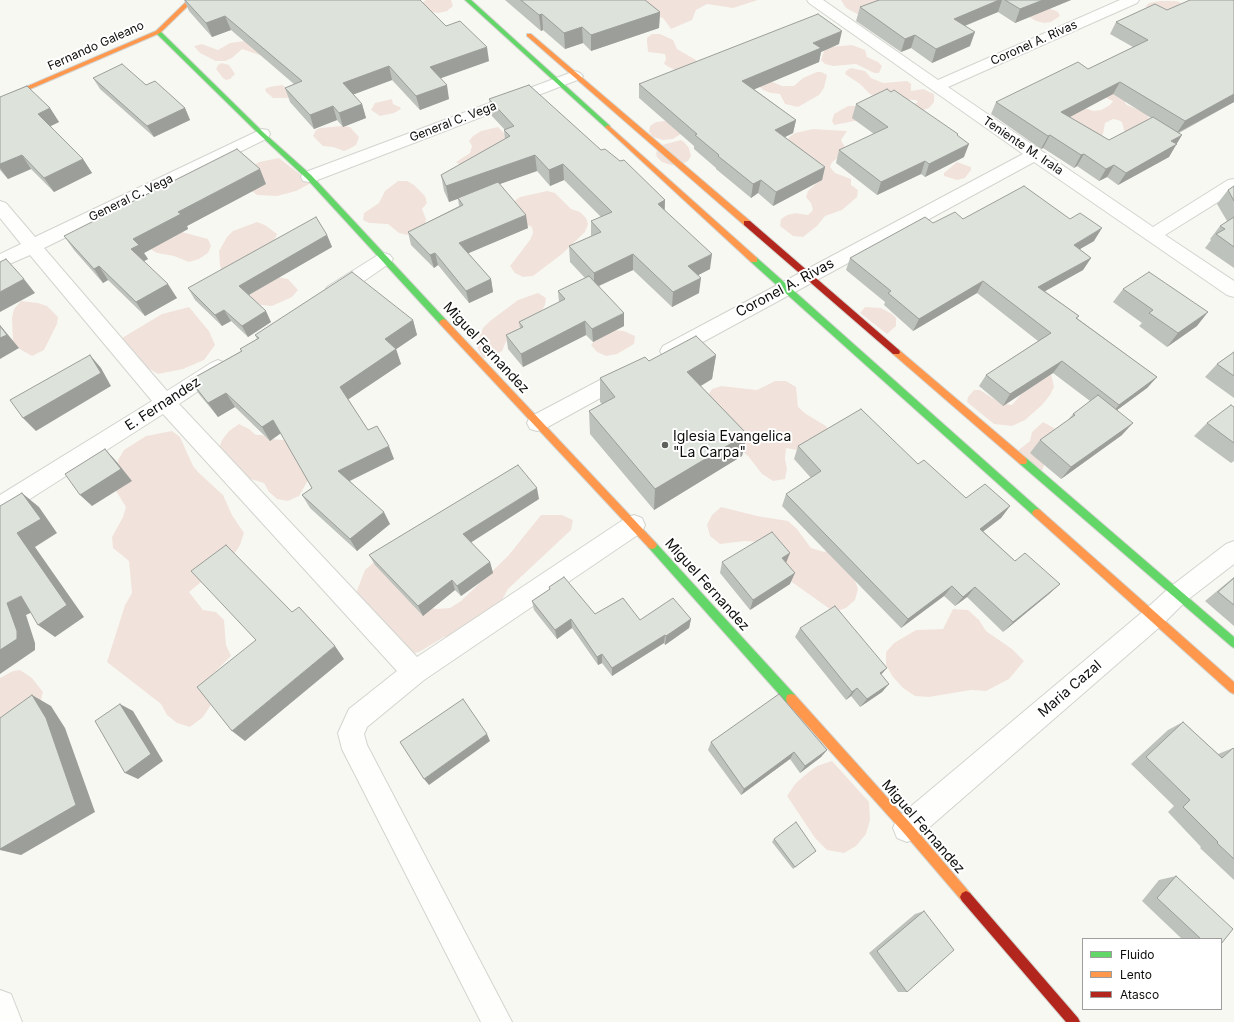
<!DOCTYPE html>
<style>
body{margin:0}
#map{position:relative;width:1234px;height:1022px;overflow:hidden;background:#f8f8f3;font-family:Inter,sans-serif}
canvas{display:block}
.legend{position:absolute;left:1082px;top:938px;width:140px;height:72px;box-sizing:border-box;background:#fff;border:1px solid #9e9f9d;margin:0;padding:5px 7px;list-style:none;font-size:12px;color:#0d0e0a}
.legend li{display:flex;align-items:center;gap:8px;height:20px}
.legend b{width:20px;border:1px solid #9e9f9d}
</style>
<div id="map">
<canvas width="1234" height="1022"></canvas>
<ul class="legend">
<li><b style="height:5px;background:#63d668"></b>Fluido</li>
<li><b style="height:5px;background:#ff974d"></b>Lento</li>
<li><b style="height:5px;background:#b3261e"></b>Atasco</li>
</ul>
</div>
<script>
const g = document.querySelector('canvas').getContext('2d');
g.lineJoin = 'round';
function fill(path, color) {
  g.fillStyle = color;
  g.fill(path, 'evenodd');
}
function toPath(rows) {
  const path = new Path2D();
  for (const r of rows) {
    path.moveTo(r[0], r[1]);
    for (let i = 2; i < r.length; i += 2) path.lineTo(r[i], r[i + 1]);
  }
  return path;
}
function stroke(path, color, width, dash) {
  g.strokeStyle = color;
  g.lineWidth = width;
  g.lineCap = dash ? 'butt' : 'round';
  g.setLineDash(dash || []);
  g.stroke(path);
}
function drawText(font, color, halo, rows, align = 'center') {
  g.font = font + ' Inter,sans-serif';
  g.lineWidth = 4;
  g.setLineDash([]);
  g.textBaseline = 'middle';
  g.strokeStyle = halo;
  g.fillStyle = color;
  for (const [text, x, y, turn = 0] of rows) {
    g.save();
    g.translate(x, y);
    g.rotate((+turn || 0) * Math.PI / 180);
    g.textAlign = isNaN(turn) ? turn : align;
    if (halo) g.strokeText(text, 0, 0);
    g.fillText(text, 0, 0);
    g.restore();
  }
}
fill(toPath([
 [426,0,451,0,453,6,447,11,439,13,431,12,422,3],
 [627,0,758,0,733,8,707,4,696,10,692,20,671,29,663,18,649,14],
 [841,0,922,0,859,15,846,8],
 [1160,1,1176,1,1184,4,1170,11,1148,8,1145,7,1149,3],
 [1044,6,1058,12,1060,16,1051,22,1044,23,1036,21,1024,14],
 [652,34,660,34,673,40,677,49,696,60,700,69,675,70,669,67,664,64,666,59,665,54,648,52,647,42,647,38],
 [273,37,265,57,242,49,232,58,225,61,216,61,200,53,194,46,202,44,218,50,230,43],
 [852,45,865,50,867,57,878,62,882,66,879,73,874,73,856,64,833,66,825,64,821,60,824,51,829,47],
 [222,63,229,65,235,74,230,79,226,80,223,78,216,69,218,65],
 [851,68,865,71,871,78,883,83,907,81,911,84,911,91,923,89,934,94,934,102,929,108,921,111,914,104,918,102,916,100,878,99,870,94,860,84,845,74,846,71],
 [817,72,821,72,827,75,824,88,819,95,798,107,785,104,780,94,771,93,763,90,758,85,768,80,782,86,794,86,803,78],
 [282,85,292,91,290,97,286,98,273,98,266,92,265,89,269,87],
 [1105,89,1125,98,1125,103,1127,105,1144,112,1149,118,1148,120,1126,133,1124,130,1122,122,1118,120,1113,119,1105,123,1103,134,1097,145,1054,103,1085,108,1093,111,1101,110,1110,105,1113,101,1102,96],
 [392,99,393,104,400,107,401,109,394,113,380,116,371,110,375,103],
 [848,106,856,106,860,120,834,125,832,121,834,114],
 [665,121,670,122,682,133,673,139,663,140,653,137,649,132,650,126,656,122],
 [342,126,350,127,359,137,356,145,349,149,344,151,333,147,323,146,313,136,316,130,320,128],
 [498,127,507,136,508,142,461,166,456,162,470,153,472,146,469,141,473,136,481,131],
 [813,129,847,131,841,140,847,151,832,162,830,167,835,173,851,179,851,185,858,190,857,197,842,210,825,216,817,226,803,237,793,236,780,226,781,219,787,215,796,213,808,215,813,210,811,203,806,197,808,191,818,182,788,149,789,137,795,133],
 [681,140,684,142,689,148,691,156,688,161,680,165,671,165,662,162,657,157,656,154,657,150,662,145],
 [279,158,311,183,296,191,277,196,257,195,244,185,252,167,259,162],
 [957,162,971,167,971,170,965,178,957,180,944,176,944,173],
 [398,181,407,181,414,185,425,196,427,203,422,209,426,219,425,226,418,232,408,235,399,233,388,224,369,223,363,220,364,213,379,203,385,191],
 [547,191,555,193,571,209,580,212,586,218,588,224,585,232,562,254,533,276,523,277,515,273,510,266,530,240,533,233,532,227,522,223,506,207,520,197],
 [257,222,265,225,277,234,260,274,288,279,298,290,292,297,272,306,252,304,223,278,220,265,219,251,227,237,233,231],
 [173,232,182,232,208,239,211,246,208,253,199,259,189,262,174,256,157,253,150,249],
 [538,293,546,298,545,305,541,312,509,335,502,351,494,356,483,358,476,345,483,328,490,321,518,300],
 [21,301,38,303,47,306,58,317,57,324,44,350,32,356,16,347,13,341,12,318,14,309],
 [189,307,209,331,215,345,204,360,183,369,158,374,124,354,122,338,162,314],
 [865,307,881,308,892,314,896,318,896,326,887,334,860,313],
 [613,330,624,331,635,336,634,344,617,354,606,356,597,352,591,345,597,338],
 [1051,374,1054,387,1050,395,1042,405,1025,420,1012,426,994,424,967,402,968,397,974,390,980,390,1000,403,1012,405,1023,392],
 [775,381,786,381,796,387,798,407,806,414,826,426,832,435,797,450,786,448,785,459,787,469,785,479,773,481,762,474,748,456,731,443,702,404,712,389,721,386,757,390],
 [1043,422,1054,428,1056,432,1042,471,1015,453,1030,441,1032,432],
 [239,424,249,429,256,435,262,435,271,439,296,441,311,475,299,496,288,501,277,499,269,492,264,483,244,477,218,450,222,440,229,431],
 [172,431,180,437,193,466,199,473,223,495,232,515,244,533,240,545,233,556,189,592,203,610,216,612,224,620,226,645,231,656,209,678,212,703,203,717,190,727,177,723,167,715,161,704,107,662,125,605,132,593,129,561,113,548,112,537,123,517,126,507,116,491,118,460,124,450,146,436],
 [721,507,757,516,788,521,797,529,811,548,824,552,835,547,854,578,858,589,855,600,846,608,834,612,789,580,757,542,745,541,720,544,710,536,707,525,712,515],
 [541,515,562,515,573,520,571,530,508,589,495,613,474,631,444,637,419,652,408,654,356,593,365,570,374,562,424,607,437,609,450,608,461,601,508,556],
 [953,609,968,610,979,620,986,631,1012,649,1024,661,1009,679,986,691,971,690,929,697,915,696,903,688,893,677,886,665,886,652,894,643,916,630,943,629],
 [20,670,32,678,43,692,41,700,35,714,0,742,0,678,13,671],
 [832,761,869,802,870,820,866,834,856,846,844,853,827,850,815,838,787,796,795,784,805,775,817,766]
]), '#f1e3db');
const street = toPath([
 [807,0,823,0,938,80,1120,0,1139,0,1137,3,948,87,1153,227,1228,180,1234,179,1234,192,1165,235,1234,281,1234,297,1227,295,1034,162,677,356,670,358,663,356,660,351,663,346,1023,154,809,3,807,0],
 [575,71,580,73,583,76,580,79,315,181,309,182,303,181,301,177,303,173,575,71],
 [262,129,268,130,270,134,268,138,44,248,167,391,211,363,218,360,225,363,228,368,225,373,179,404,417,657,626,518,634,515,642,518,645,525,642,532,424,680,367,727,364,734,367,745,512,1022,481,1022,342,749,338,733,349,709,397,671,163,414,8,513,0,515,0,495,152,401,30,255,0,268,0,254,21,244,0,218,0,201,6,203,35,237,262,129],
 [384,253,390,255,393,259,390,263,341,297,334,299,327,297,325,292,327,287,378,255,384,253],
 [626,367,633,370,636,375,633,380,544,429,537,431,530,429,527,423,530,417,619,370,626,367],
 [1234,541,1234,564,1186,601,1162,625,917,838,907,842,897,838,893,828,897,818,1146,609,1170,587,1226,544,1234,541],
 [0,990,11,994,22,1022,0,1022,0,990]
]);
const fast = toPath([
 [465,0,471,0,610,126,610,128,606,128,465,0],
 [156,31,160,31,264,133,311,175,446,320,447,322,446,324,440,324,307,179,260,135,156,33,156,31],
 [754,257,757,258,1040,510,1042,513,1040,516,1037,517,1034,516,751,262,751,258,754,257],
 [1023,457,1026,458,1234,637,1234,648,1231,646,1020,464,1019,461,1020,458,1023,457],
 [652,541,655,542,795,695,796,699,795,703,791,704,787,703,649,548,647,545,649,542,652,541]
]);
const slow = toPath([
 [188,0,194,0,160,33,0,102,0,98,156,31,188,0],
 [527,34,531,34,750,221,750,225,744,225,527,36,527,34],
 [608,125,757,258,757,262,751,262,606,128,605,127,608,125],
 [443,319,446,320,655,542,657,545,655,548,652,549,649,548,440,324,439,322,443,319],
 [896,349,899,350,1026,458,1027,461,1026,464,1020,464,893,354,892,352,893,350,896,349],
 [1037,509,1040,510,1234,682,1234,694,1230,692,1034,516,1032,513,1034,510,1037,509],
 [791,694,795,695,911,824,970,893,972,897,970,901,966,903,962,901,903,832,787,703,786,699,787,695,791,694]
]);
const jam = toPath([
 [744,221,750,221,899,350,900,352,899,354,893,354,744,225,744,221],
 [966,891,970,893,1078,1018,1080,1022,1066,1022,962,901,960,897,962,893,966,891]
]);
stroke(street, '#d3d4cf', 2);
stroke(fast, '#d3d4cf', 2);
stroke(slow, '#d3d4cf', 2);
stroke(jam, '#d3d4cf', 2);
fill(street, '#fefefd');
fill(fast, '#63d668');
fill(slow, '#ff974d');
fill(jam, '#b3261e');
fill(toPath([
 [184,0,420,0,446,26,489,61,441,78,449,99,420,110,392,80,353,94,362,104,366,118,343,127,337,120,314,129,290,102,285,88,294,84,231,30,212,37,189,11],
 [505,0,645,0,660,12,659,28,591,51,583,43,565,49,543,30,541,31],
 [879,0,1071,0,1015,23,998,12,965,26,970,46,932,63,911,48,901,52,856,21,860,7],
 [1155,4,1234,102,1179,133,1176,144,1169,157,1118,185,1107,177,1099,181,1077,166,1074,168,1043,148,1041,149,991,114,996,102,1088,69,1133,47,1110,34,1116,22],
 [1113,94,1151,118,1109,140,1069,117],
 [839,44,821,52,819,62,754,89,796,120,793,133,785,137,825,167,822,180,773,206,758,193,751,198,716,169,716,168,694,149,694,146,639,98,639,84],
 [93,78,146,85,185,108,190,120,154,137,100,89],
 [0,97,50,108,59,122,50,126,83,159,92,173,54,192,31,169,8,179,0,170],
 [489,99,601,150,665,200,665,210,710,269,698,275,699,293,672,307,633,270,599,286,624,326,593,342,586,335,523,367,508,349,506,335,520,328,519,322,559,302,558,291,585,278,570,262,569,246,591,236,591,221,601,217,564,180,550,186,537,171,499,184,528,228,468,253,491,279,493,292,469,303,438,265,434,268,411,245,408,232,459,206,458,198,449,202,444,191,441,175,505,139,504,130,505,130,491,115],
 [856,104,958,136,964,157,925,177,921,174,877,195,836,163,839,150,874,134,852,118],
 [266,184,187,226,188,229,144,253,148,259,144,261,177,298,145,316,108,280,103,283,74,250,64,236],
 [1234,186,1234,268,1205,248,1211,240,1210,239,1220,226,1227,221,1217,204,1228,190],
 [963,219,1094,241,1080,249,1091,258,1083,270,1045,291,1079,316,1077,318,1157,377,1147,388,1117,410,1122,435,1061,479,1030,453,1040,440,1067,421,1073,414,1090,401,1053,373,1003,406,979,386,986,375,1038,341,977,293,913,331,884,305,885,302,846,270,850,258,933,223],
 [327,235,332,247,249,295,271,322,248,337,231,321,222,326,195,300,188,288],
 [1123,289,1197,326,1167,347,1139,326,1142,323,1113,302],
 [413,320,417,335,396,349,401,364,348,399,368,430,394,459,350,481,390,524,357,551,310,508,302,495,312,488,281,433,270,441,235,407,218,417,199,394,190,380,241,351,240,349,257,339,255,335],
 [1234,352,1234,398,1205,377,1217,364],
 [716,355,712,379,701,386,747,434,742,456,654,510,590,434,589,411,602,404,600,402,600,378,649,361],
 [1234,407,1234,461,1231,463,1194,436,1207,423],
 [798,446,918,464,966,498,1010,506,1001,518,983,531,1015,561,1060,584,1049,594,1003,632,967,597,955,606,944,596,901,628,782,506,786,494,811,478,794,459],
 [539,499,471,542,490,562,493,573,461,596,455,590,423,616,375,565,369,555],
 [722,562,786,563,790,584,750,610,720,573],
 [1234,577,1234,626,1205,601],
 [549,587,595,614,640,620,691,619,689,628,665,645,664,643,612,676,602,663,598,665,572,628,557,639,534,610,532,601,549,590],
 [800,628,881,675,889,684,882,692,860,707,851,696,846,700,795,637],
 [1183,722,1218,754,1233,748,1234,749,1234,880,1200,848,1201,847,1168,812,1174,806,1131,764,1168,730],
 [711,742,827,750,821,757,800,773,790,759,741,795,708,750],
 [774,839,816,851,793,869,772,842],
 [1176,876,1221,939,1182,939,1142,901,1159,880],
 [924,911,907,992,898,992,869,953,915,914]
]), '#bec2bc');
fill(toPath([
 [999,0,1002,0,998,12,949,32,954,19],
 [1043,0,1071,0,1015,23,1020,9],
 [660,12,659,28,591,51,591,35],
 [542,14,543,30,541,31,539,15],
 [225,16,231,30,212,37,206,23],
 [582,27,583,43,565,49,564,33],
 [842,31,839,44,821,52,819,62,741,95,742,81,813,43],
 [975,32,970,46,932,63,936,49],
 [915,35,911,48,901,52,905,39],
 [487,47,489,61,433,81,430,67],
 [389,66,392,80,347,97,343,83],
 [1120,82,1113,94,1055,125,1061,112],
 [447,85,449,99,420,110,416,96],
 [1234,94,1234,102,1177,133,1185,121],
 [362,104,366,118,343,127,339,113],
 [333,106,337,120,314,129,310,115],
 [50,108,59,122,47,128,38,114],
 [185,108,190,120,154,137,147,126],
 [796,120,793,133,773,143,775,130],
 [1050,135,1043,148,1041,149,1048,136],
 [1182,135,1169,157,1118,185,1126,173,1171,141],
 [969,144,964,157,925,177,929,164],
 [1084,154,1077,166,1074,168,1081,155],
 [22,155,31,169,8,179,0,168,0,164],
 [535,155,537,171,449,202,446,186],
 [83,159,92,173,54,192,44,178],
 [925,161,921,174,877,195,881,182],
 [563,164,564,180,550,186,549,170],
 [1114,165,1107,177,1099,181,1106,169],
 [825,167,822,180,773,206,776,192],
 [260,169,266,184,187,226,188,229,144,253,148,259,140,263,131,249,133,239,178,212],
 [761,180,758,193,751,198,753,184],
 [665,200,664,216,658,204],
 [526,215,528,228,462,256,459,243],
 [1102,228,1094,241,1066,257,1074,245],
 [327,235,332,247,245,297,239,286],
 [435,253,438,265,434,268,430,255],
 [633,254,633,270,594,288,594,273],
 [712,254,710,269,687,281,688,266],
 [1091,258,1083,270,1031,299,1038,287],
 [99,266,108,280,103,283,94,269],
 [701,278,699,293,672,307,673,292],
 [24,279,35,293,0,312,0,292],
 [491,279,493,292,469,303,466,291],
 [983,281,977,293,913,331,919,319],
 [168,284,177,298,145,316,136,302],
 [224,310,231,321,222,326,215,315],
 [266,311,271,322,248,337,242,326],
 [1208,312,1197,326,1167,347,1178,333],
 [624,313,624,326,593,342,592,329],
 [413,320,417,335,392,352,396,349,401,364,346,401,340,387,385,339],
 [585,321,586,335,523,367,521,354],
 [0,325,19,348,0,359],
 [90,355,101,368,111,386,36,431,23,418],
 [716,355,712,379,685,395,687,372],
 [1062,361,1053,373,1003,406,1010,394],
 [1157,377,1147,388,1109,416,1119,405],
 [226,393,235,407,218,417,208,403],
 [273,420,281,433,270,441,262,427],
 [1133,423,1122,435,1061,479,1071,467],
 [747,434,742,456,654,510,655,489],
 [389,446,394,459,345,483,338,471],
 [105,449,116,461,132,481,92,506,80,495],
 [537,488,539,499,467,545,463,534],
 [22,493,39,507,57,533,35,547,84,617,55,637,38,625,17,533],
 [1010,506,1001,518,972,540,980,529],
 [384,512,390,524,357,551,350,539],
 [790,553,786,563,782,558],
 [490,562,493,573,461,596,457,586],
 [795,573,790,584,750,610,753,600],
 [452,580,455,590,423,616,418,606],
 [1060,584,1049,594,1003,632,1013,622],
 [952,586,944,596,901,628,908,619],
 [975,587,967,597,955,606,963,597],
 [21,596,39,609,26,615,35,643,35,650,0,674,0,650,7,603],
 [571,619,572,628,557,639,555,630],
 [691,619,689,628,665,645,666,636],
 [665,635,664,643,612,676,612,668],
 [335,646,344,659,245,741,232,731],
 [602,654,602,663,598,665,597,657],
 [887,668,880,676,880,673],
 [889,684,882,692,860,707,867,699],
 [857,688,851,696,846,700,852,692],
 [32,695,51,706,65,728,95,812,21,855,0,850,0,849],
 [120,704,133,711,163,761,138,779,125,773],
 [487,734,490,741,429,785,424,779],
 [827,750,821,757,800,773,805,766],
 [794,752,790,759,741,795,744,789]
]), '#9b9e99');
const building = toPath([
 [185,0,420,0,446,26,460,21,487,47,430,67,447,85,416,96,389,66,343,83,362,104,339,113,333,106,310,115,285,88,302,81,225,16,206,23,185,0],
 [521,0,645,0,660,12,591,35,582,27,564,33,542,14,539,15,521,0],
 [879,0,999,0,954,19,975,32,936,49,915,35,905,39,860,7,879,0],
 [1005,0,1043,0,1020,9,1005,0],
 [1190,0,1234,0,1234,94,1185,121,1120,82,1061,112,1109,140,1153,117,1182,135,1171,141,1177,144,1126,173,1114,165,1106,169,1084,154,1081,155,1050,135,1048,136,996,102,1078,62,1088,69,1148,40,1116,22,1155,4,1167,10,1190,0],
 [818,14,842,31,813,43,821,48,742,81,796,120,775,130,825,167,776,192,761,180,753,184,718,156,719,155,695,135,697,134,639,84,818,14],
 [122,64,146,85,155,81,185,108,147,126,93,78,122,64],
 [529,85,601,150,605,149,620,161,624,160,665,200,658,204,712,254,688,266,701,278,673,292,633,254,594,273,569,246,601,232,591,221,612,212,563,164,549,170,535,155,446,186,441,175,510,136,504,130,514,126,489,99,529,85],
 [27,86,50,108,38,114,83,159,44,178,22,155,0,164,0,97,27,86],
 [887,89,891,92,894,90,958,134,957,135,969,144,929,164,925,161,881,182,839,150,888,127,856,104,887,89],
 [237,149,260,169,178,212,181,214,133,239,139,245,131,249,168,284,136,302,99,266,94,269,64,236,237,149],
 [498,182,526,215,459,243,491,279,466,291,435,253,430,255,408,232,463,205,458,198,498,182],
 [1024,186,1070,219,1080,213,1102,228,1074,245,1091,258,1038,287,1079,316,1076,318,1157,377,1119,405,1062,361,1010,394,986,375,1051,333,983,281,919,319,888,293,891,291,850,258,925,217,933,223,955,212,963,219,1024,186],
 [1234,186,1234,201,1228,190,1234,186],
 [316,217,327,235,239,286,266,311,242,326,224,310,215,315,188,288,316,217],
 [1234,217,1234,247,1216,234,1225,229,1220,226,1234,217],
 [6,259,24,279,0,292,0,262,6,259],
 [352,272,413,320,385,339,396,349,340,387,368,430,377,426,389,446,338,471,384,512,350,539,302,495,312,488,273,420,262,427,226,393,208,403,190,380,242,351,240,349,259,338,255,335,352,272],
 [1149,272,1208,312,1178,333,1149,313,1153,310,1123,289,1149,272],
 [589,276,624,313,592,329,585,321,521,354,506,335,523,327,519,322,565,299,558,291,589,276],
 [0,326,7,335,0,338,0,326],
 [696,336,716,355,687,372,747,434,655,489,589,411,615,397,600,378,645,357,649,361,696,336],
 [1234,352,1234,376,1217,364,1234,352],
 [90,355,101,373,23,418,10,400,90,355],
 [1098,395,1133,423,1071,467,1040,440,1075,415,1073,414,1098,395],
 [1231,405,1234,407,1234,443,1207,423,1231,405],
 [861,409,918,464,924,460,966,498,985,484,1010,506,980,529,1015,561,1025,553,1060,584,1013,622,975,587,963,597,952,586,908,619,786,494,821,471,798,446,861,409],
 [105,449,121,469,80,495,65,474,105,449],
 [518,465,537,488,463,534,490,562,457,586,452,580,418,606,369,555,518,465],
 [22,493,41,519,17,533,67,605,38,625,21,596,7,603,17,631,17,639,0,650,0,506,22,493],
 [772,532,790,553,782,558,795,573,753,600,722,562,772,532],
 [226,545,292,612,299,607,335,646,232,731,197,687,256,640,191,571,226,545],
 [564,577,595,614,623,598,640,620,673,598,691,619,666,636,665,635,612,668,602,654,597,657,571,619,555,630,532,601,550,589,549,587,564,577],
 [1234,578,1234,605,1218,592,1234,578],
 [835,606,887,668,880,673,889,684,867,699,857,688,852,692,800,628,835,606],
 [779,694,827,750,805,766,794,752,744,789,711,742,779,694],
 [32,695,46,718,76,805,0,849,0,718,32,695],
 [463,699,487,734,424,779,400,742,463,699],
 [120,704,151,754,125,773,95,721,120,704],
 [1183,722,1222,758,1233,748,1234,749,1234,859,1217,843,1218,842,1183,807,1190,800,1146,757,1183,722],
 [796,822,816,851,795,867,774,839,796,822],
 [1176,876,1233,929,1221,944,1221,939,1201,939,1157,898,1176,876],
 [924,911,954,950,907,992,877,951,924,911]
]);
fill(building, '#dde2db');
stroke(building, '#9b9e99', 1);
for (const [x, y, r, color] of [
 [665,445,4,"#5f605c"]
]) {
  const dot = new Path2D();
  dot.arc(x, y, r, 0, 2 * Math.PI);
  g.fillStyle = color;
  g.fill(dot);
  stroke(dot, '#fff', 1.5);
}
drawText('12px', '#0d0e0a', '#fff', [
 ["Coronel A. Rivas",1034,43,-24],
 ["Fernando Galeano",96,46,-24],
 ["General C. Vega",453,122,-21],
 ["Teniente M. Irala",1023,146,34],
 ["General C. Vega",131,198,-26]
]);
drawText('14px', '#0d0e0a', '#fff', [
 ["Coronel A. Rivas",785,288,-28],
 ["Miguel Fernandez",486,348,47],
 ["E. Fernandez",163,404,-33],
 ["Miguel Fernandez",707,585,48],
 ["Maria Cazal",1070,689,-41],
 ["Miguel Fernandez",923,827,49]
]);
drawText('14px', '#0d0e0a', '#fff', [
 ["Iglesia Evangelica",673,437],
 ["\"La Carpa\"",673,453]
], 'left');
</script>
